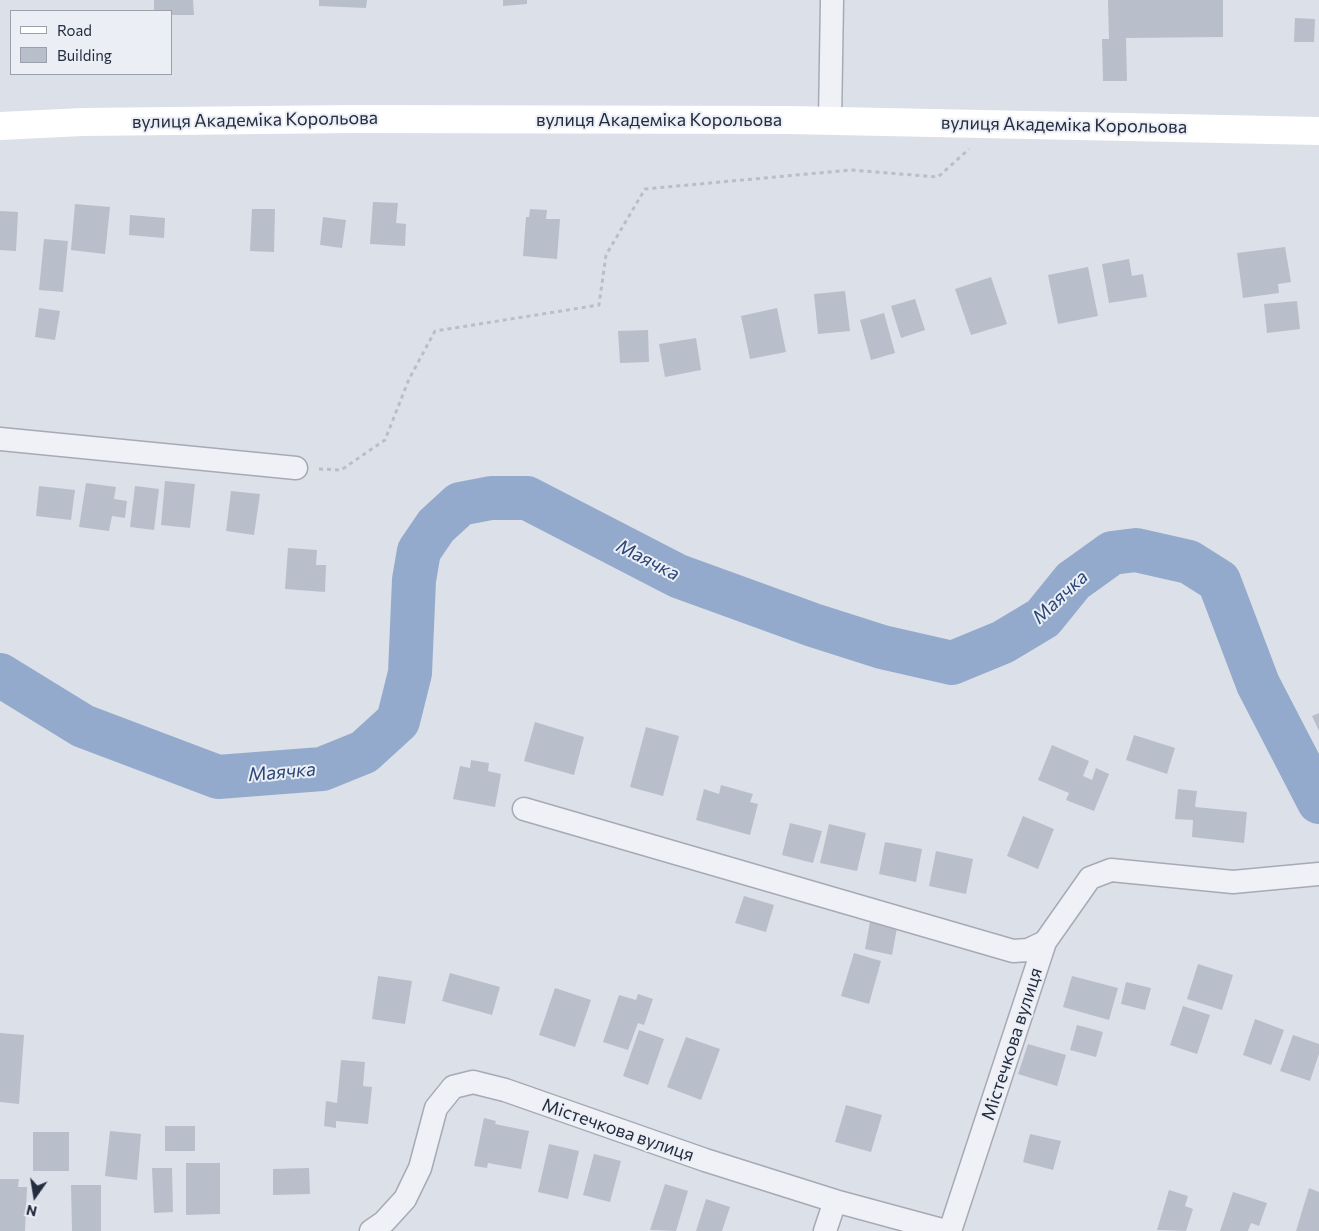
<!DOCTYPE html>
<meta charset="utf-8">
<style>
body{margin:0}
#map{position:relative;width:1319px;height:1231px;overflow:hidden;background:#dce0e8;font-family:Commissioner,sans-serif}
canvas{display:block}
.legend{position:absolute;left:10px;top:10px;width:162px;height:65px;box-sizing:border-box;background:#ebeff5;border:1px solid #9ba1ac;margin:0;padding:6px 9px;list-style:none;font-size:15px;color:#242c3f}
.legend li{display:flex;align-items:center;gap:10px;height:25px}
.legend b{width:25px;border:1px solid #9ba1ac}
.north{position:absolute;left:10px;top:1171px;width:50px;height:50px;-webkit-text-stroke:4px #ebeff5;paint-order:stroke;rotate:193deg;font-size:14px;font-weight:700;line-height:20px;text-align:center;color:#242c3f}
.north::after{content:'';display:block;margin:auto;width:18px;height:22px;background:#242c3f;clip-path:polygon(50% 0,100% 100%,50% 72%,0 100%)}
</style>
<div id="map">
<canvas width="1319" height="1231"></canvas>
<ul class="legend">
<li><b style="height:6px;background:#fff"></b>Road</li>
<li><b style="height:14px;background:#b9becb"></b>Building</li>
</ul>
<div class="north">N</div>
</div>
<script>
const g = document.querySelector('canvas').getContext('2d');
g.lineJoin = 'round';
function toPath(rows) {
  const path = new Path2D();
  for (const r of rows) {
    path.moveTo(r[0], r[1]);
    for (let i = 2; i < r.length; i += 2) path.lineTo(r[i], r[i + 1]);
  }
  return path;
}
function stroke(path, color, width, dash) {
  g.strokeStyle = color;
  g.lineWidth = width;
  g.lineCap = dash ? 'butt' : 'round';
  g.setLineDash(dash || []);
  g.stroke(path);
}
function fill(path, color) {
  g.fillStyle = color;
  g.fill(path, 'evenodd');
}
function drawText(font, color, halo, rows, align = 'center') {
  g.font = font + ' Commissioner,sans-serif';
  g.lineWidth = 4;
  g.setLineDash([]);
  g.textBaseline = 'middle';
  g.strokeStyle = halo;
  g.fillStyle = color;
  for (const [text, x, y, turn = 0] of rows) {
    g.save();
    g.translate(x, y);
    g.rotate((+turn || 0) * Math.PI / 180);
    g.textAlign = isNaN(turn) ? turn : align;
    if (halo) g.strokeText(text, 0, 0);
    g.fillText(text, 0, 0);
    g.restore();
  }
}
stroke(toPath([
 [0,675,83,726,218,777,322,769,364,752,398,721,410,673,414,580,419,551,436,526,460,504,491,498,527,498,678,576,813,625,882,647,952,663,1003,642,1043,618,1073,581,1112,553,1136,550,1189,562,1219,581,1258,684,1319,802]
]), '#93aacc', 44);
fill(toPath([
 [154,0,193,0,194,15,171,15,171,11,154,11],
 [319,0,367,0,366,8,319,6],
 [503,0,527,0,527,4,503,6],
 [1108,0,1223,0,1223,37,1126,38,1127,81,1103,81,1102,39,1109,39],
 [1295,18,1315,19,1314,42,1294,42],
 [373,202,398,203,396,223,406,224,405,246,370,244],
 [75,204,110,207,105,254,71,250],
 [252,209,275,209,274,252,250,251],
 [530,209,547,210,546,219,560,219,557,259,523,256,526,217,529,217],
 [0,211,18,212,16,251,0,250],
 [130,215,165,218,164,238,129,235],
 [323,217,346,220,342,248,320,245],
 [44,239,68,241,63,292,39,290],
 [1285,247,1291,282,1278,284,1279,293,1243,298,1237,253],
 [1129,259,1132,276,1143,274,1147,297,1109,303,1102,264],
 [1088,267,1098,316,1058,324,1048,275],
 [991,277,1007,324,971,335,955,289],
 [845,291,850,331,818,334,814,294],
 [915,299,925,330,901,338,891,306],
 [1297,301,1300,329,1267,333,1264,304],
 [39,308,60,311,55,340,35,337],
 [777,308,786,352,750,359,741,316],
 [884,313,895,353,871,360,860,320],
 [648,330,649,362,620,363,618,331],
 [696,338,701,370,665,377,659,344],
 [165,481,195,484,190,528,161,525],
 [86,483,116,487,114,499,127,501,125,518,112,516,109,531,79,527],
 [39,486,75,490,71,520,36,516],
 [135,486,159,489,154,530,130,527],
 [231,491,260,494,254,535,226,531],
 [288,548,317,550,316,565,326,565,325,592,285,589],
 [1319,713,1319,731,1312,716],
 [535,722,584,737,574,775,524,761],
 [646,727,679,736,663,796,630,787],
 [1134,735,1175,748,1167,774,1126,760],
 [1052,745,1089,761,1083,776,1092,780,1096,768,1109,774,1094,811,1066,800,1069,793,1038,780],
 [471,760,489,763,488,771,501,774,495,807,453,799,460,766,470,768],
 [721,785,753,794,750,802,758,804,750,835,696,820,704,789,719,794],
 [1178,789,1197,791,1195,807,1247,812,1244,843,1192,837,1193,820,1175,819],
 [1023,816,1054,829,1038,869,1007,856],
 [790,823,822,831,813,863,782,855],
 [829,824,866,833,857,871,820,863],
 [885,842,922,849,916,882,879,874],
 [936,851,973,859,966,894,929,886],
 [744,896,774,905,766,932,735,923],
 [870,922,897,928,892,955,865,949],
 [854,953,881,961,869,1004,841,996],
 [1198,964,1233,975,1222,1010,1187,999],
 [450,973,500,987,492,1015,442,1001],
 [378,976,412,981,405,1024,372,1019],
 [1072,976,1118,988,1109,1020,1063,1007],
 [1126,982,1151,988,1145,1010,1121,1004],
 [555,988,591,1000,575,1047,539,1035],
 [638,994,653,999,644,1025,638,1023,628,1050,603,1042,619,995,636,1000],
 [1183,1006,1210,1015,1197,1054,1170,1045],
 [1255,1019,1284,1030,1271,1065,1243,1055],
 [1077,1025,1103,1032,1096,1057,1070,1050],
 [639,1030,664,1039,648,1085,623,1076],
 [0,1033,24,1035,19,1104,0,1102],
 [1293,1035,1319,1044,1319,1054,1310,1081,1280,1071],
 [686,1037,720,1049,701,1100,667,1087],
 [1028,1044,1066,1055,1057,1086,1018,1074],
 [341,1060,365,1062,363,1086,372,1087,368,1124,336,1121,336,1128,324,1126,326,1101,337,1103],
 [846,1105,882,1115,871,1152,835,1142],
 [484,1118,496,1121,495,1124,529,1131,521,1169,488,1163,487,1168,474,1166],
 [165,1126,195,1126,195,1151,165,1151],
 [110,1131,141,1134,137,1180,105,1176],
 [33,1132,69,1132,69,1171,33,1171],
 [1030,1134,1061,1141,1053,1170,1023,1162],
 [549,1144,579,1151,568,1199,538,1192],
 [594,1154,621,1161,610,1202,583,1195],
 [186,1163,220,1163,220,1214,186,1215],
 [152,1168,172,1168,173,1212,154,1213],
 [309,1168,310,1194,273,1195,273,1169],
 [0,1179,19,1179,18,1187,27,1187,25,1231,0,1231],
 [665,1184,688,1191,676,1231,650,1230],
 [71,1185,101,1185,101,1231,72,1231],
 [1309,1188,1319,1192,1319,1231,1296,1231],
 [1169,1190,1188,1196,1185,1206,1193,1209,1186,1231,1157,1230],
 [1233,1192,1267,1203,1259,1226,1251,1223,1248,1231,1220,1231],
 [706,1199,730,1207,722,1231,696,1231]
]), '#b9becb');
const street = toPath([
 [830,121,832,0],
 [0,439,296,468],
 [524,809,1013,951,1028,950,1045,942],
 [371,1231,384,1222,405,1199,420,1168,436,1108,453,1087,473,1082,505,1090,705,1160,835,1201,946,1231],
 [825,1231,835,1201],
 [950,1231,1045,942,1090,878,1111,870,1233,882,1319,874]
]);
stroke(street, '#a5aab5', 25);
stroke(toPath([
 [319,469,341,470,385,440,409,379,435,331,599,305,606,255,645,189,851,170,938,177,969,149]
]), '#babec6', 3, [4, 4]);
stroke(street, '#eff1f6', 22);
stroke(toPath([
 [0,126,82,122,354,119,789,120,1319,131]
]), '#fff', 28);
drawText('18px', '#242c3f', '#ebeff5', [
 ["вулиця Академіка Корольова",255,120,-1],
 ["вулиця Академіка Корольова",659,120],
 ["вулиця Академіка Корольова",1064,125,1],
 ["Містечкова вулиця",1012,1044,-72],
 ["Містечкова вулиця",618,1130,19]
]);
drawText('italic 19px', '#2b4677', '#ebeff5', [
 ["Маячка",648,560,27],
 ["Маячка",1060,597,-43],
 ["Маячка",282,772,-5]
]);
</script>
